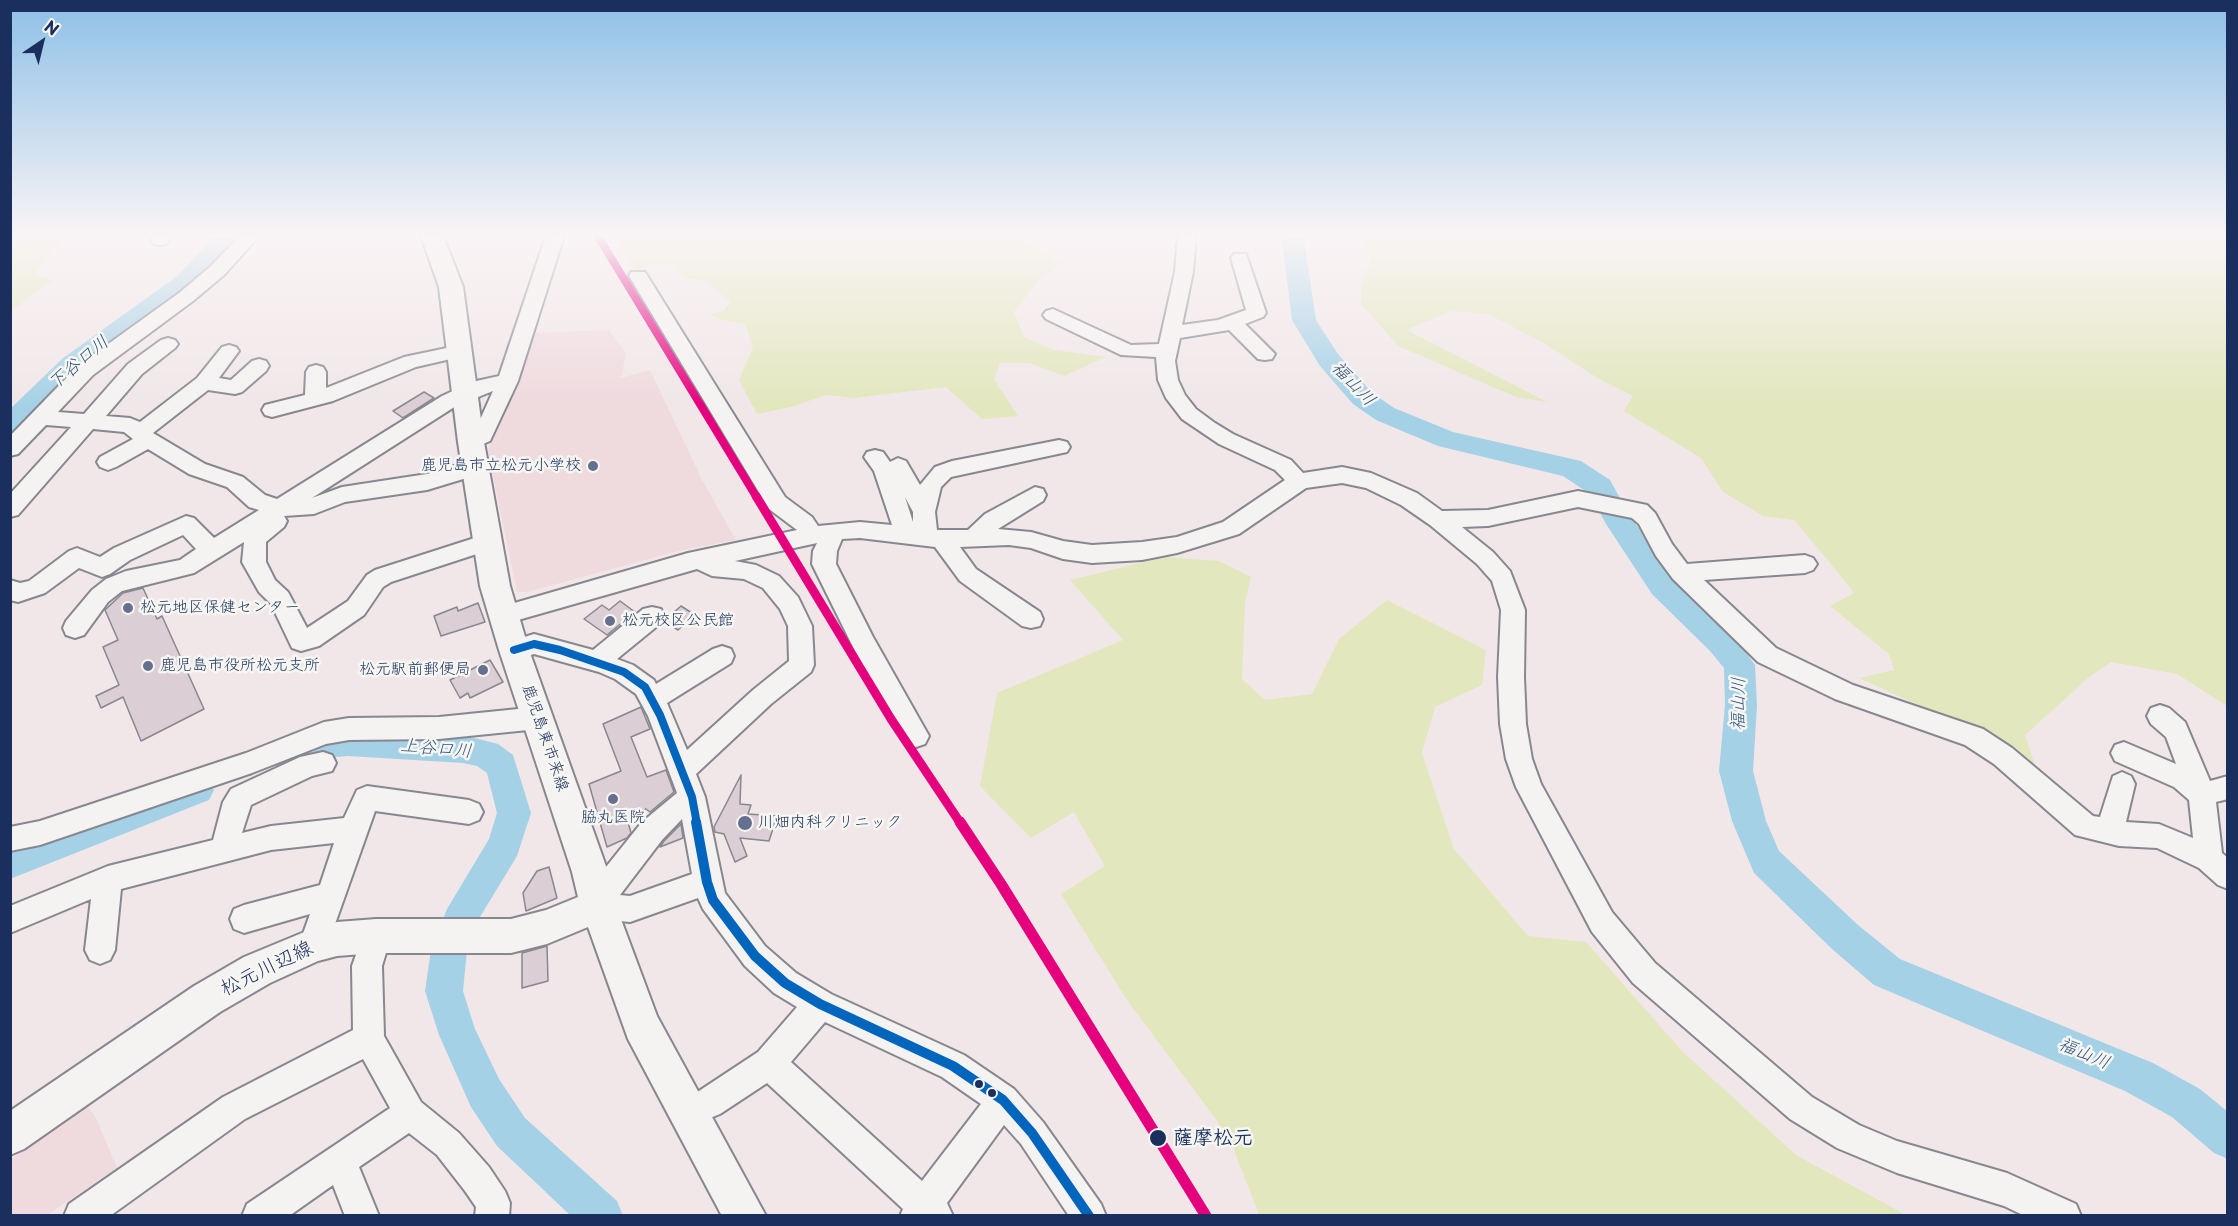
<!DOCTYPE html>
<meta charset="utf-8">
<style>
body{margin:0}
#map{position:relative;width:2238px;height:1226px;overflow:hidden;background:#f1e7e8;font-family:"Playpen Sans",sans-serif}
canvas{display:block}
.frame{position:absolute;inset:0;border:12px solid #1b2f5e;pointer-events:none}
.north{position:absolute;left:12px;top:12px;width:60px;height:60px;-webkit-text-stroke:4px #f6f6f2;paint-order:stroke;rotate:35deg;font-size:16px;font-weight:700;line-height:24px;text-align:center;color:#1b2f5e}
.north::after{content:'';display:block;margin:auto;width:21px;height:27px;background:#1b2f5e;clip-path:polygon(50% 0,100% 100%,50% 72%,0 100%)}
</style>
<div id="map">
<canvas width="2238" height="1226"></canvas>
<div class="frame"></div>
<div class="north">N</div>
</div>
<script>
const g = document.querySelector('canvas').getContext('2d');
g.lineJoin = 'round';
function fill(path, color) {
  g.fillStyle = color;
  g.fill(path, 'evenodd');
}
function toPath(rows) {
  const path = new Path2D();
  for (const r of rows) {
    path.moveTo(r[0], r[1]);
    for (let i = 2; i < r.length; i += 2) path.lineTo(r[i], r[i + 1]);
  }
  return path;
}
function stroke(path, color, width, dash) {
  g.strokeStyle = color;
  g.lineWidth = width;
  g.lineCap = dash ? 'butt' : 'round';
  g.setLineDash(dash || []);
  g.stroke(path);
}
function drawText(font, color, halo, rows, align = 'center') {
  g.font = font + ' "Playpen Sans","Klee One",sans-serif';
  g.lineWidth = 5;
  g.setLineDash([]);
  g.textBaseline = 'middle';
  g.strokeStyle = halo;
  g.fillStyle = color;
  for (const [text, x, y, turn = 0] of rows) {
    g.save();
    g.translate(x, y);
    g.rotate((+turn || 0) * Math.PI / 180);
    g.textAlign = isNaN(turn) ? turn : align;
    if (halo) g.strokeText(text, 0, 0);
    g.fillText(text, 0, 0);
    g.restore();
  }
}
fill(toPath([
 [609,330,626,354,621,378,650,370,702,480,736,540,682,550,527,592,517,592,488,452,493,432,531,333],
 [86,1105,95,1116,117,1168,47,1215,11,1215,11,1159]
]), '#efdade');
fill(toPath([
 [11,233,66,233,67,236,35,274,52,281,11,311],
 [611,233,1016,233,1060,264,1039,280,1014,312,1024,337,1051,349,1106,357,1064,376,1029,363,1000,363,994,379,1018,416,982,419,946,387,855,398,826,395,791,407,757,414,739,380,753,347,745,324,722,320,709,314,723,311,730,302,707,282,683,277,674,265,654,264,637,270],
 [1356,233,2227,233,2227,706,2177,674,2111,662,2088,678,2025,735,2042,787,1997,741,1859,678,1894,670,1889,654,1830,606,1854,593,1827,559,1794,520,1763,516,1723,492,1701,458,1624,411,1633,396,1599,379,1542,342,1488,314,1452,311,1407,330,1547,402,1516,397,1398,346,1361,304,1361,286,1371,258],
 [1165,557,1219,561,1251,577,1245,603,1242,679,1265,700,1312,694,1339,639,1387,600,1486,650,1482,685,1435,707,1422,753,1454,849,1528,936,1586,942,1682,1051,1796,1155,1906,1215,1259,1215,1229,1137,1127,1000,1061,894,1105,866,1074,812,1031,838,980,786,997,693,1123,640,1070,580]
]), '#e2e7bd');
fill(toPath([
 [218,233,241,233,219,261,192,287,81,370,19,431,10,434,10,409,63,358,176,277,218,233],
 [1281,233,1303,233,1316,320,1338,354,1371,392,1394,408,1453,432,1581,461,1610,480,1627,511,1672,578,1732,633,1755,665,1757,705,1753,771,1766,821,1779,851,1858,925,1900,959,2153,1063,2200,1089,2228,1112,2228,1159,2214,1153,2172,1117,2125,1091,1874,985,1832,949,1754,873,1732,821,1719,771,1725,705,1724,668,1710,651,1652,594,1606,524,1590,494,1563,476,1438,446,1376,420,1353,404,1320,366,1292,320,1281,233],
 [348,728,463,735,498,744,513,755,531,813,517,856,480,917,467,950,463,991,475,1029,499,1079,525,1118,617,1201,623,1216,571,1216,497,1146,471,1107,439,1035,425,991,431,950,447,909,489,839,497,813,487,773,477,766,463,763,348,756,314,759,287,769,275,765,271,755,275,745,312,731,348,728],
 [197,775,209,780,214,790,209,800,10,879,10,847,197,775]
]), '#a5d1e6');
const building = toPath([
 [424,392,434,398,403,418,393,411,424,392],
 [143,588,157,619,162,616,204,709,141,741,123,697,101,708,96,696,119,685,103,647,118,640,105,610,123,593,143,588],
 [620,601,635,612,607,635,584,619,602,605,609,610,620,601],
 [478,603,485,622,441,636,434,616,457,607,458,611,478,603],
 [681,606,695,615,678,630,664,621,681,606],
 [490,660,503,682,470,698,468,693,460,698,450,680,490,660],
 [641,707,650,729,631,737,647,777,666,770,674,792,650,812,646,809,627,818,631,833,627,838,607,847,589,784,621,771,603,724,641,707],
 [741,775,740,804,751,805,748,814,777,816,769,841,740,838,747,856,735,862,724,834,715,832,714,827,741,775],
 [681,824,683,838,660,847,664,841,681,824],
 [549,867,557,898,526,911,523,893,537,871,549,867],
 [547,946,548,981,522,988,522,953,547,946]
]);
fill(building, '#dbced4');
stroke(building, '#878790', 1.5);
const minor = toPath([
 [155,233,173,233,166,244,160,245,154,244,151,240,155,233],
 [243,233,262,233,224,275,193,301,93,375,58,412,84,414,128,364,161,340,168,338,175,340,178,344,175,348,142,374,106,416,130,418,140,422,197,378,222,347,229,345,236,347,239,351,219,378,231,380,252,361,259,359,266,361,269,366,266,371,242,392,235,394,208,390,153,433,205,464,243,477,265,495,277,499,442,396,472,382,499,376,547,233,565,233,518,381,490,441,471,449,463,447,460,442,463,437,475,431,493,391,456,406,312,498,342,487,427,474,475,460,483,463,486,468,483,473,427,490,345,502,314,514,284,516,287,521,284,527,266,542,266,562,275,580,288,592,307,628,348,601,367,575,375,570,487,534,495,536,498,542,495,548,391,582,383,587,364,615,319,646,301,651,292,648,271,604,259,592,242,562,244,542,194,573,122,591,108,602,84,635,75,638,66,635,63,628,66,621,92,590,106,579,126,571,180,560,196,549,183,535,130,560,110,574,102,577,79,568,45,593,18,602,10,600,10,580,20,583,29,581,69,551,77,548,100,557,114,548,186,516,194,518,214,538,259,510,249,507,227,487,189,474,148,449,116,467,108,470,100,467,97,462,100,457,133,439,124,432,93,429,18,515,10,517,10,494,71,427,46,425,18,454,10,456,10,436,79,365,179,293,210,267,243,233],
 [1178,233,1196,233,1193,272,1182,325,1218,320,1246,310,1231,258,1234,254,1246,254,1266,313,1263,317,1245,324,1275,354,1272,359,1265,360,1258,359,1229,330,1180,338,1175,361,1178,380,1185,395,1196,409,1215,423,1233,434,1291,460,1303,473,1342,467,1371,473,1417,493,1442,511,1488,510,1578,491,1647,505,1655,513,1672,544,1687,564,1805,555,1813,558,1817,564,1813,570,1805,573,1704,580,1776,648,1853,685,1983,729,2012,748,2093,816,2100,817,2113,776,2122,772,2131,776,2135,784,2126,822,2159,824,2193,838,2189,800,2174,787,2115,761,2111,753,2115,745,2124,742,2176,764,2166,737,2151,724,2147,716,2151,708,2160,705,2169,708,2185,722,2210,781,2228,776,2228,799,2216,802,2222,853,2228,858,2228,889,2218,885,2199,868,2157,848,2119,846,2075,835,1994,764,1965,745,1835,699,1758,662,1673,579,1656,556,1639,524,1632,518,1578,507,1488,526,1462,527,1493,552,1510,571,1525,610,1524,677,1526,724,1532,759,1541,784,1612,912,1655,963,1812,1097,1859,1125,1897,1141,2007,1173,2076,1204,2081,1216,2025,1216,2004,1206,1897,1173,1837,1148,1790,1119,1633,983,1592,932,1516,787,1506,759,1500,724,1498,677,1501,610,1492,581,1477,564,1430,525,1401,505,1366,488,1342,483,1306,488,1239,534,1177,553,1142,560,1092,563,1063,559,1031,548,1009,545,960,547,976,569,1040,612,1043,619,1040,626,1031,628,1022,626,960,581,935,547,860,538,842,539,837,551,836,564,873,637,929,736,925,744,916,747,907,744,854,649,812,564,813,551,817,543,735,561,756,565,779,576,798,597,812,626,814,665,811,672,771,704,696,774,705,797,725,893,765,946,796,973,831,994,964,1055,1014,1089,1043,1122,1101,1204,1106,1216,1069,1216,1021,1144,1004,1125,947,1203,953,1216,900,1216,903,1209,767,1083,720,1114,688,1127,677,1122,672,1111,677,1100,699,1091,758,1052,797,1007,774,993,745,966,703,909,698,898,630,922,598,919,588,915,584,906,602,872,642,822,677,793,648,716,636,694,615,679,599,672,534,654,514,660,505,657,502,650,505,643,534,634,593,650,643,609,652,607,661,609,664,616,661,623,617,659,633,665,654,680,656,684,713,649,722,646,731,649,734,656,731,663,667,703,687,750,753,690,789,661,788,626,780,609,763,588,744,579,712,576,697,569,504,624,496,622,492,615,496,608,504,606,688,553,797,530,769,509,629,276,631,272,645,272,785,497,812,517,818,526,860,522,892,525,874,471,864,457,867,452,875,450,883,452,890,462,898,458,906,461,920,485,935,467,952,461,1059,440,1067,442,1070,447,1067,452,951,477,941,487,935,512,937,530,968,530,985,514,1035,487,1043,489,1046,495,1043,501,998,529,1031,532,1063,541,1092,545,1142,542,1177,537,1223,522,1285,480,1275,470,1219,444,1182,419,1166,398,1158,380,1156,357,1121,355,1046,319,1043,315,1046,311,1053,309,1131,345,1159,344,1175,272,1178,233],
 [905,497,913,512,913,522,905,497],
 [682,819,692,874,630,896,620,895,662,840,682,819],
 [825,1022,942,1077,981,1104,922,1181,791,1062,825,1022],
 [461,345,468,347,471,351,468,355,416,367,333,401,272,417,265,415,262,410,265,405,305,395,306,372,309,367,316,365,323,367,326,372,326,388,404,357,461,345],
 [538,707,547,710,551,718,547,726,538,729,439,739,349,740,326,744,252,773,40,845,10,851,10,827,40,821,246,753,324,722,349,718,439,717,538,707],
 [323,752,332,755,336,763,332,771,312,776,251,805,242,833,271,826,344,818,357,790,367,786,469,800,479,804,483,812,479,820,469,824,375,811,324,955,314,959,304,955,299,945,310,914,244,933,234,929,230,919,234,909,244,905,320,885,334,843,271,850,121,889,115,950,110,960,100,964,90,960,85,950,91,899,10,933,10,906,108,866,213,840,223,802,231,789,300,757,323,752],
 [376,922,386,926,391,936,382,966,384,1036,421,1102,459,1133,489,1167,505,1191,510,1203,509,1216,475,1216,476,1207,465,1191,437,1155,409,1133,359,1167,379,1216,345,1216,333,1185,289,1216,242,1216,247,1204,390,1108,363,1059,245,1119,110,1216,64,1216,69,1204,223,1097,353,1030,352,966,366,926,376,922]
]);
const major = toPath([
 [420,233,442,233,463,287,484,442,510,586,529,650,608,872,616,906,657,1016,766,1216,722,1216,628,1039,588,927,547,944,511,953,376,953,337,956,318,961,270,983,220,1012,24,1149,10,1155,10,1111,194,986,244,957,314,928,337,922,376,919,511,919,546,910,578,897,572,872,499,650,480,586,458,442,439,287,420,233]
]);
stroke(minor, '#878790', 4);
stroke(major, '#878790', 4);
fill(minor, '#f4f3f1');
fill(major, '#f4f3f1');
stroke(toPath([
 [514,650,534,644,560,650,624,672,645,687,660,715,692,797,697,824]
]), '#0065bd', 8);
stroke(toPath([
 [696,822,707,882,713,900,755,956,785,983,820,1004,953,1066,1003,1100,1032,1133,1089,1216]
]), '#0065bd', 10);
stroke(toPath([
 [596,233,757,498]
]), '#e5007d', 8);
stroke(toPath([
 [756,496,891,719,961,824]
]), '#e5007d', 9);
stroke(toPath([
 [960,822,1001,884,1206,1216]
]), '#e5007d', 11);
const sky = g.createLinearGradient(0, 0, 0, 405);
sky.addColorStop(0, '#8dc0e7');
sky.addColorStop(0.58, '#f9f4f5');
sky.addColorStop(1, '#f9f4f500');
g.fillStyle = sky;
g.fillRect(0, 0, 2238, 405);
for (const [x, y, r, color] of [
 [593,466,6,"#666f8e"],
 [128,608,6,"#666f8e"],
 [610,621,6,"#666f8e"],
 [148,666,6,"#666f8e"],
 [483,670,6,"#666f8e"],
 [613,799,6,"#666f8e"],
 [745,823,8,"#666f8e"],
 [979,1084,5,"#1b2f5e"],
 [992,1093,5,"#1b2f5e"],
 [1158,1138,9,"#1b2f5e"]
]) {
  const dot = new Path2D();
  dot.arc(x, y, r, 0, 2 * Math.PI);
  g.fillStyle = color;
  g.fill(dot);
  stroke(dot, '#f6f6f2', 2);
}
drawText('16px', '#1b2f5e', '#f6f6f2', [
 ["鹿児島市立松元小学校",581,466,"right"],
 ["松元地区保健センター",140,608],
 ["松元校区公民館",622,621],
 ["鹿児島市役所松元支所",160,666],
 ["松元駅前郵便局",471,670,"right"],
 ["脇丸医院",613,818,"center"],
 ["川畑内科クリニック",758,823]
], 'left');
drawText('16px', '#1b2f5e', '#f6f6f2', [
 ["鹿児島東市来線",545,738,71]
]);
drawText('italic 18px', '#355580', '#f6f6f2', [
 ["下谷口川",79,363,-40],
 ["福山川",1353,384,46],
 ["福山川",1739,704,-89],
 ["上谷口川",436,749,5],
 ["福山川",2084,1054,23]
]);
drawText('20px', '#1b2f5e', '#f6f6f2', [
 ["松元川辺線",267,969,-26]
]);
drawText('bold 20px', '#1b2f5e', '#f6f6f2', [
 ["薩摩松元",1173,1138]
], 'left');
</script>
